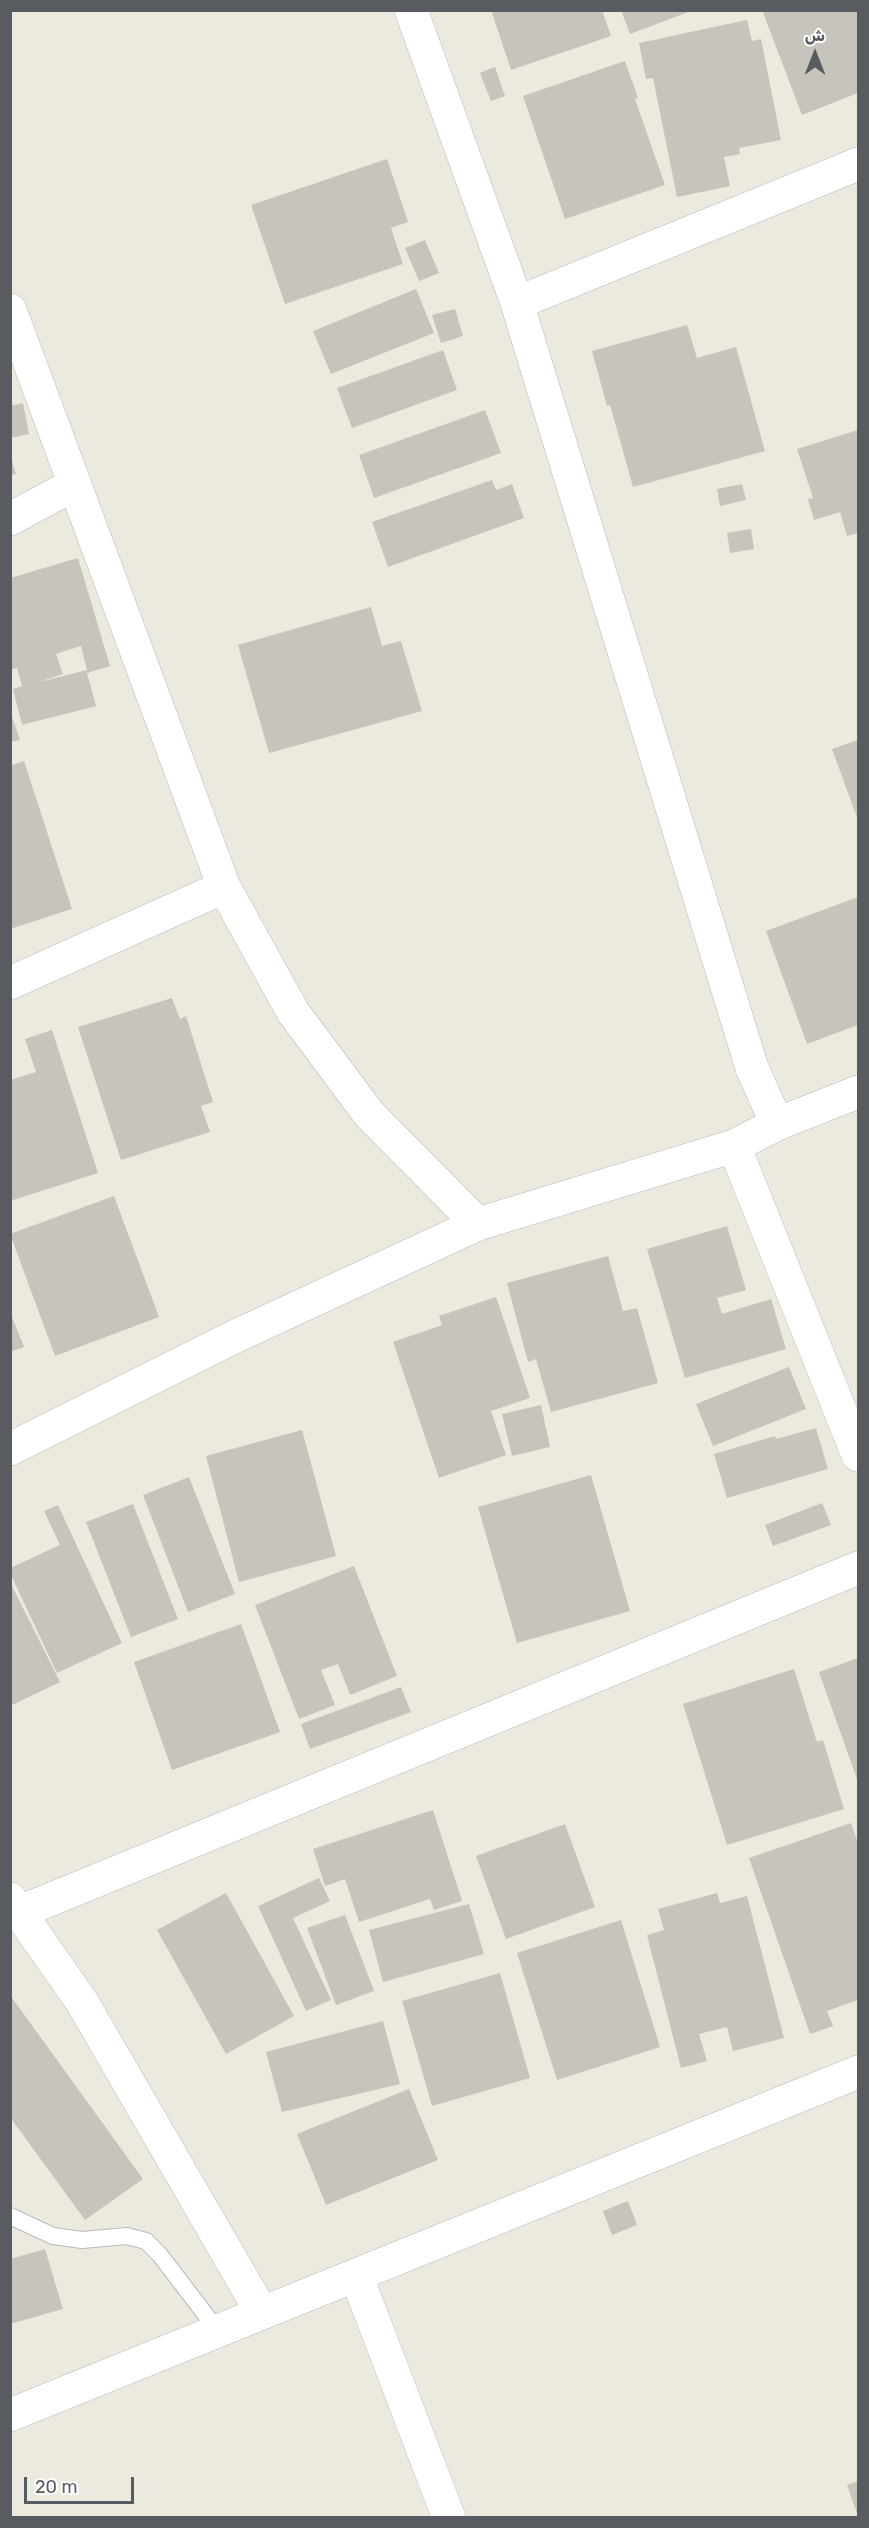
<!DOCTYPE html>
<meta charset="utf-8">
<style>
body{margin:0}
#map{position:relative;width:869px;height:2528px;overflow:hidden;background:#eceadf;font-family:Rubik,"Noto Sans Arabic",sans-serif}
canvas{display:block}
.frame{position:absolute;inset:0;border:12px solid #585c61;pointer-events:none}
.north{position:absolute;left:785px;top:24px;width:60px;height:60px;-webkit-text-stroke:4px #fff;paint-order:stroke;rotate:0deg;font-size:16px;font-weight:700;line-height:24px;text-align:center;color:#585c61}
.north::after{content:'';display:block;margin:auto;width:21px;height:27px;background:#585c61;clip-path:polygon(50% 0,100% 100%,50% 72%,0 100%)}
.scale{position:absolute;left:24px;top:2477px;width:110px;height:27px;box-sizing:border-box;border:3px solid #585c61;border-top:0;padding-left:8px;font-size:18px;line-height:21px;white-space:nowrap;color:#585c61;-webkit-text-stroke:4px #fff;paint-order:stroke}
</style>
<div id="map">
<canvas width="869" height="2528"></canvas>
<div class="frame"></div>
<div class="north">ش</div>
<div class="scale">20 m</div>
</div>
<script>
const g = document.querySelector('canvas').getContext('2d');
g.lineJoin = 'round';
function fill(path, color) {
  g.fillStyle = color;
  g.fill(path, 'evenodd');
}
function toPath(rows) {
  const path = new Path2D();
  for (const r of rows) {
    path.moveTo(r[0], r[1]);
    for (let i = 2; i < r.length; i += 2) path.lineTo(r[i], r[i + 1]);
  }
  return path;
}
function stroke(path, color, width, dash) {
  g.strokeStyle = color;
  g.lineWidth = width;
  g.lineCap = dash ? 'butt' : 'round';
  g.setLineDash(dash || []);
  g.stroke(path);
}
fill(toPath([
 [491,10,602,10,611,36,511,70],
 [621,10,691,10,691,11,630,34],
 [762,10,858,10,858,93,802,115],
 [747,20,752,41,761,39,781,140,739,148,740,154,724,157,730,186,677,197,653,78,646,79,639,43],
 [625,61,638,98,635,99,665,185,565,219,523,96],
 [495,67,505,96,491,101,480,73],
 [387,159,408,222,391,228,403,264,285,304,251,205],
 [425,240,439,273,419,281,405,248],
 [416,289,434,333,331,374,313,331],
 [455,309,463,336,441,343,432,315],
 [687,325,697,358,736,347,765,451,633,487,610,405,607,406,592,351],
 [443,350,457,390,352,428,337,388],
 [23,403,29,434,10,438,10,406],
 [485,410,501,453,374,498,359,455],
 [858,430,858,533,847,536,840,512,814,520,808,499,813,498,797,449],
 [10,454,16,474,10,475],
 [492,480,496,490,512,484,524,518,388,567,372,522],
 [742,484,746,500,720,506,717,489],
 [751,529,754,549,730,553,727,533],
 [78,558,110,666,87,673,96,706,22,725,13,689,22,686,17,668,10,670,10,578],
 [81,646,87,670,36,683,63,674,56,654],
 [371,607,382,646,401,641,422,711,269,753,238,645],
 [10,711,20,740,10,742],
 [858,740,858,820,832,749],
 [24,761,72,909,10,929,10,766],
 [858,897,858,1025,807,1044,766,931],
 [172,998,180,1019,186,1016,213,1102,201,1106,210,1132,121,1160,78,1027],
 [52,1030,98,1173,10,1201,10,1080,36,1072,25,1039],
 [114,1196,159,1317,55,1356,10,1234],
 [727,1226,746,1290,717,1298,722,1314,771,1299,786,1349,685,1378,647,1249],
 [608,1256,623,1311,637,1308,658,1383,551,1412,536,1359,528,1362,507,1283],
 [496,1297,530,1398,491,1411,506,1455,439,1478,393,1342,442,1325,439,1316],
 [10,1312,24,1347,10,1352],
 [789,1367,806,1409,713,1446,696,1404],
 [541,1405,550,1447,512,1456,502,1414],
 [816,1428,828,1469,727,1498,714,1454,775,1436,776,1439],
 [302,1430,336,1556,239,1582,206,1456],
 [591,1475,630,1611,517,1643,478,1507],
 [189,1477,235,1594,188,1612,143,1495],
 [822,1503,831,1525,773,1546,765,1525],
 [133,1504,178,1619,131,1637,86,1522],
 [58,1505,122,1643,57,1673,10,1573,10,1568,60,1545,44,1511],
 [354,1566,397,1676,350,1695,338,1664,321,1670,335,1705,299,1719,255,1605],
 [10,1582,60,1682,10,1706],
 [241,1624,280,1732,172,1770,134,1662],
 [858,1658,858,1782,819,1672],
 [794,1669,817,1742,823,1740,844,1809,727,1845,683,1704],
 [401,1687,411,1712,310,1749,301,1724],
 [433,1810,462,1901,434,1910,430,1899,359,1922,345,1879,325,1886,313,1849],
 [851,1823,858,1843,858,2000,827,2011,833,2026,810,2034,749,1858],
 [565,1824,595,1907,506,1939,476,1856],
 [319,1878,330,1901,293,1918,331,2000,306,2011,258,1906],
 [226,1893,294,2016,226,2054,157,1930],
 [717,1893,720,1903,747,1896,784,2038,733,2051,727,2027,699,2034,707,2061,681,2068,647,1935,664,1930,658,1909],
 [469,1904,484,1954,383,1982,369,1930],
 [345,1915,374,1991,336,2005,307,1928],
 [621,1920,660,2047,557,2080,517,1953],
 [500,1973,530,2078,432,2106,402,2001],
 [10,1995,143,2179,85,2220,10,2117],
 [383,2021,400,2084,282,2112,266,2052],
 [409,2089,438,2160,326,2205,297,2134],
 [628,2201,637,2225,612,2235,603,2211],
 [45,2249,63,2309,10,2324,10,2259],
 [858,2481,858,2516,847,2485]
]), '#c7c4bc');
const lane = toPath([
 [10,2216,53,2236,82,2240,127,2236,146,2241,160,2255,218,2331]
]);
const street = toPath([
 [411,10,517,303,752,1068,777,1124],
 [517,303,858,164],
 [10,310,224,887,293,1012,369,1114,478,1224],
 [10,519,75,484],
 [10,983,224,887],
 [734,1146,858,1455],
 [10,1449,236,1336,478,1224,734,1146,777,1124,858,1092],
 [10,1899,82,2002,262,2313],
 [20,1912,858,1568],
 [356,2275,449,2518],
 [10,2415,858,2072]
]);
stroke(lane, '#b7babf', 18);
stroke(street, '#b7babf', 34);
stroke(lane, '#fff', 16);
stroke(street, '#fff', 33);
</script>
